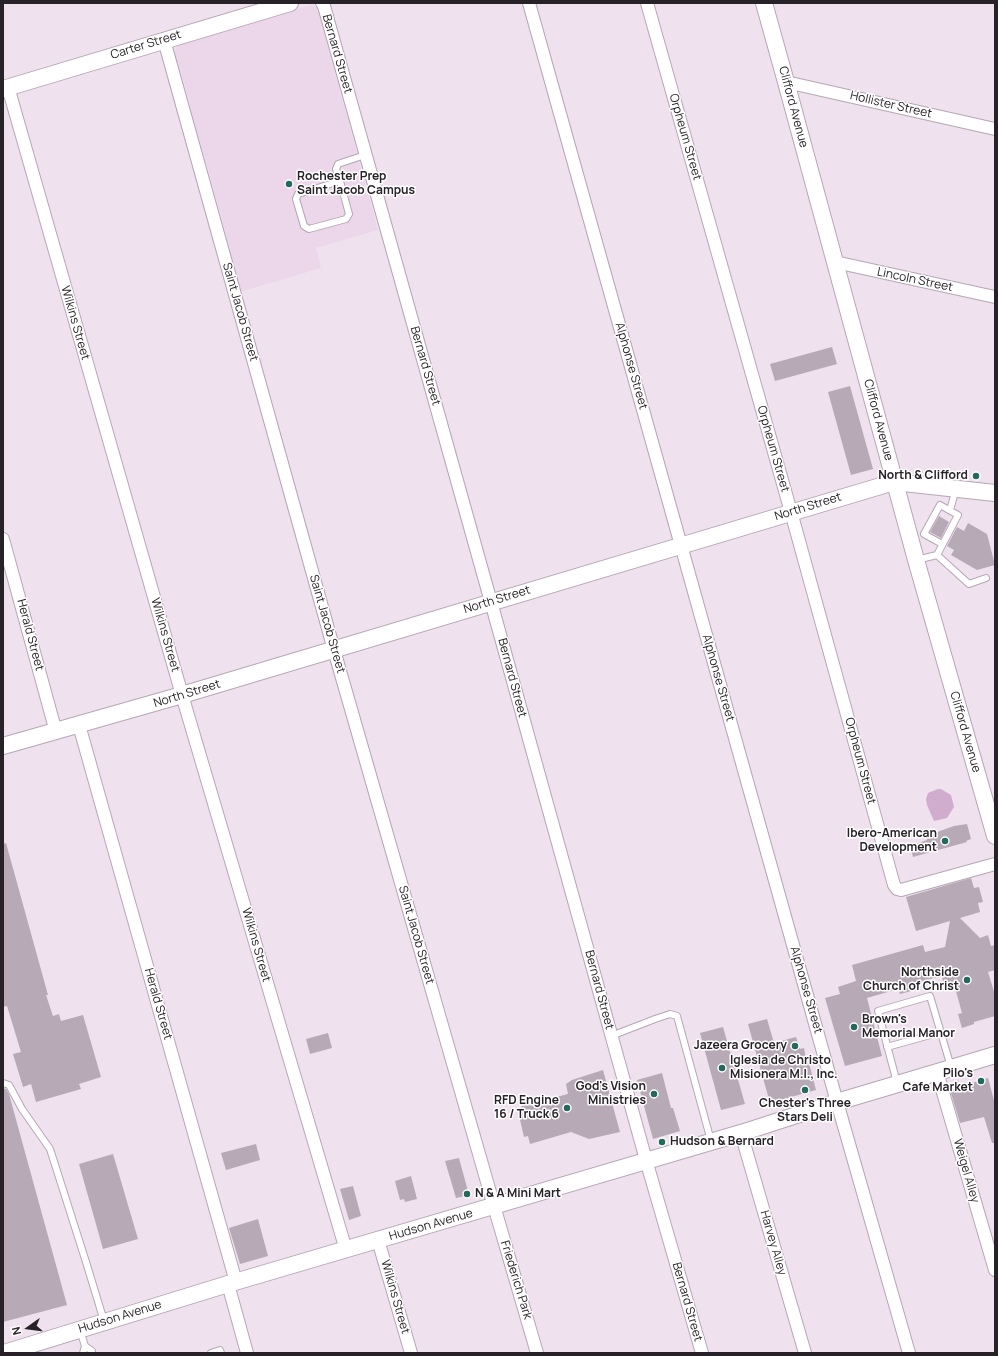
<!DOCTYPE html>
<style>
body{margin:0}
#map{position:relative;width:998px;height:1356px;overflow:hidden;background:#f0e1ef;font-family:Manrope,sans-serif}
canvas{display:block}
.frame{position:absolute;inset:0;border:4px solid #272227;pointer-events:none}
.north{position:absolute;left:8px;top:1308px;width:40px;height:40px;-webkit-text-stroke:3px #fff;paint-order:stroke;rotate:256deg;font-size:11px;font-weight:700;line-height:16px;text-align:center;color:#272227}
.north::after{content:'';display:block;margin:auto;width:14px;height:18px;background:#272227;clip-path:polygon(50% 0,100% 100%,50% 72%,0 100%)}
</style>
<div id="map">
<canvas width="998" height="1356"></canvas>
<div class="frame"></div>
<div class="north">N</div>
</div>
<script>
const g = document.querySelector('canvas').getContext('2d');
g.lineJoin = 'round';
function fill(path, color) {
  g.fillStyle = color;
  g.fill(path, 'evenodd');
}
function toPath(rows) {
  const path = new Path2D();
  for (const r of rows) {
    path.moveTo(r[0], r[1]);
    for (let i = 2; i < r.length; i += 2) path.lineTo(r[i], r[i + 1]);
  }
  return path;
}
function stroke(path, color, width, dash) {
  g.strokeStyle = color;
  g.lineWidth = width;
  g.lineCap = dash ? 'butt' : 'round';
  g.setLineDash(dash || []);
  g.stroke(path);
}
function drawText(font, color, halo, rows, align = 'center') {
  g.font = font + ' Manrope,sans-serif';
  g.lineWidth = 3;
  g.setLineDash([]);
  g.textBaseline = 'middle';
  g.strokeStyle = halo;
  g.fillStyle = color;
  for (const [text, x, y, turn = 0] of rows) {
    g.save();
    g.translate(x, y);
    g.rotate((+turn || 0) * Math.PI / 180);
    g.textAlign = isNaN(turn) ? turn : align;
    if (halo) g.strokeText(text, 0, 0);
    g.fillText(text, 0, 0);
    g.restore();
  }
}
fill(toPath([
 [311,5,315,7,318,11,378,230,316,248,321,268,243,291,239,290,229,252,230,248,199,138,195,133,190,113,191,108,181,71,177,66,174,52,178,45]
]), '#ebd6ea');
fill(toPath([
 [938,789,941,789,951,795,954,807,947,818,934,821,927,805,926,799,928,793]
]), '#d0accf');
fill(toPath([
 [832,347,837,364,775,381,770,364],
 [850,386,873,469,851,475,828,392],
 [939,516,949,522,941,538,930,532],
 [968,523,987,534,995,565,977,570,951,555,954,550,947,546,957,527,964,531],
 [967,824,971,839,966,841,967,842,913,857,910,846,927,840,926,836,954,826],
 [6,843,48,995,46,995,53,1016,59,1014,61,1021,83,1015,101,1077,79,1084,81,1089,36,1102,31,1084,23,1087,13,1054,21,1052,7,1006,3,1007,3,844],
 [971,878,974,888,979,887,983,902,978,903,980,912,960,918,980,938,988,935,991,946,995,945,995,970,988,972,995,995,995,1016,974,1022,974,1024,962,1028,958,1014,962,1013,954,984,944,987,942,976,922,981,922,983,914,985,915,990,900,994,898,989,867,998,882,1056,845,1066,825,998,840,994,838,987,856,981,852,965,923,945,925,952,945,947,950,921,916,931,906,897],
 [767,1019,774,1043,796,1037,800,1049,804,1048,806,1059,808,1059,816,1090,770,1103,748,1024],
 [723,1027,745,1104,721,1110,700,1033],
 [328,1033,332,1048,310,1054,306,1039],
 [603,1070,620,1132,589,1139,571,1132,530,1144,528,1136,524,1137,518,1111,522,1106,568,1094,566,1084,572,1080],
 [662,1073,671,1108,673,1108,680,1131,653,1139,637,1080],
 [988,1078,995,1104,995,1143,992,1143,984,1117,960,1123,950,1090],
 [3,1088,6,1089,9,1094,67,1305,3,1322],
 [256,1144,260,1160,226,1170,221,1153],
 [113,1154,138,1239,103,1249,79,1164],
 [459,1158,469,1195,456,1198,445,1161],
 [411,1176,417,1199,405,1202,404,1199,400,1200,395,1181],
 [353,1186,361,1216,349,1220,340,1189],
 [258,1219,268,1256,240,1264,229,1228]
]), '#b7a9b6');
const lane = toPath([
 [340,181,298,194,296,199,304,226,309,229,346,219,349,214,340,181,336,169,338,164,365,155],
 [950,510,956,489],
 [937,555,969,584,986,578],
 [916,560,937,555,958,515,940,505,924,534,942,544],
 [611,1036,655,1019,670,1014,677,1016,711,1141],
 [887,1047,941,1032],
 [3,1083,9,1085,22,1109,50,1149,86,1262,104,1321],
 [897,1083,878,1011,930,996,951,1067],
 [80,1330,85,1346,83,1353],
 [85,1346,92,1351,92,1353],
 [211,1353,220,1350,221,1353]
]);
const street = toPath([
 [322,3,324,6,491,602,646,1160,702,1353],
 [529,3,837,1102,909,1353],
 [647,3,791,512,894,885,897,889,901,890,995,864],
 [164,40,334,650,494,1206,537,1353],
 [786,82,995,129],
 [8,87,182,695,346,1250],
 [835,262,995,297],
 [3,539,56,732],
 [79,725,236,1282],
 [937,1072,995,1270],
 [741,1133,805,1353],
 [378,1240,411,1353],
 [228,1284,247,1353]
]);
const secondary = toPath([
 [764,3,786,82,916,560,995,836],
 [3,89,290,3],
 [3,746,182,695,894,482,995,493],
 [4,1353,228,1284,741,1133,837,1102,995,1055]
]);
stroke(lane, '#b5a7b4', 8);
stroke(street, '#b5a7b4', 14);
stroke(secondary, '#b5a7b4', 18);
stroke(lane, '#fff', 6);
stroke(street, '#fff', 12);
stroke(secondary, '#fff', 16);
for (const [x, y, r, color] of [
 [289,184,4,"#24695b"],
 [976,476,4,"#24695b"],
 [945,841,4,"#24695b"],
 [967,980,4,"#24695b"],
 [854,1027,4,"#24695b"],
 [795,1046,4,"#24695b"],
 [722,1068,4,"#24695b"],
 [981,1081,4,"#24695b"],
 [805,1090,4,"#24695b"],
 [654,1094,4,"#24695b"],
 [567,1108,4,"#24695b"],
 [662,1142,4,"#24695b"],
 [467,1194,4,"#24695b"]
]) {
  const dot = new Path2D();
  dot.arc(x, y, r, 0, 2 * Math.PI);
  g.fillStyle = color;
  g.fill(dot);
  stroke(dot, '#fff', 1.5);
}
drawText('12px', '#272227', '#fff', [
 ["Carter Street",146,45,-17],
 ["Bernard Street",337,54,74],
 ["Hollister Street",891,105,13],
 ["Clifford Avenue",793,107,75],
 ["Orpheum Street",685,137,74],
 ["Lincoln Street",915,280,12],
 ["Saint Jacob Street",240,312,74],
 ["Wilkins Street",75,323,74],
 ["Bernard Street",425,366,74],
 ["Alphonse Street",631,366,74],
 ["Clifford Avenue",878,420,75],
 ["Orpheum Street",773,449,74],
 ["North Street",808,507,-17],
 ["North Street",497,600,-17],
 ["Saint Jacob Street",327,624,74],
 ["Herald Street",30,635,75],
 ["Wilkins Street",165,635,74],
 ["Bernard Street",512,678,75],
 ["Alphonse Street",718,678,74],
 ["North Street",187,694,-17],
 ["Clifford Avenue",965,732,74],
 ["Orpheum Street",860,761,75],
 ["Saint Jacob Street",416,935,74],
 ["Wilkins Street",256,945,74],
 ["Bernard Street",599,990,75],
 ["Alphonse Street",806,990,74],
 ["Herald Street",158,1004,74],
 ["Weigel Alley",966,1171,74],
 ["Hudson Avenue",431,1225,-16],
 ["Harvey Alley",773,1243,74],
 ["Friederich Park",516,1280,73],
 ["Wilkins Street",395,1297,74],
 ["Bernard Street",687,1302,74],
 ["Hudson Avenue",120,1317,-17]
]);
drawText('bold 12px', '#272227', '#fff', [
 ["Rochester Prep",297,177,"left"],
 ["Saint Jacob Campus",297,191,"left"],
 ["North & Clifford",968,476],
 ["Ibero-American",937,834],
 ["Development",937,848],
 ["Northside",959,973],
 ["Church of Christ",959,987],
 ["Brown's",862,1020,"left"],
 ["Memorial Manor",862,1034,"left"],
 ["Jazeera Grocery",787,1046],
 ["Iglesia de Christo",730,1061,"left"],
 ["Misionera M.I., Inc.",730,1075,"left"],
 ["Pilo's",973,1074],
 ["Cafe Market",973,1088],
 ["God's Vision",646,1087],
 ["Ministries",646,1101],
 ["RFD Engine",559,1101],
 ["16 / Truck 6",559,1115],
 ["Chester's Three",805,1104,"center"],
 ["Stars Deli",805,1118,"center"],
 ["Hudson & Bernard",670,1142,"left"],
 ["N & A Mini Mart",475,1194,"left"]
], 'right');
</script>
